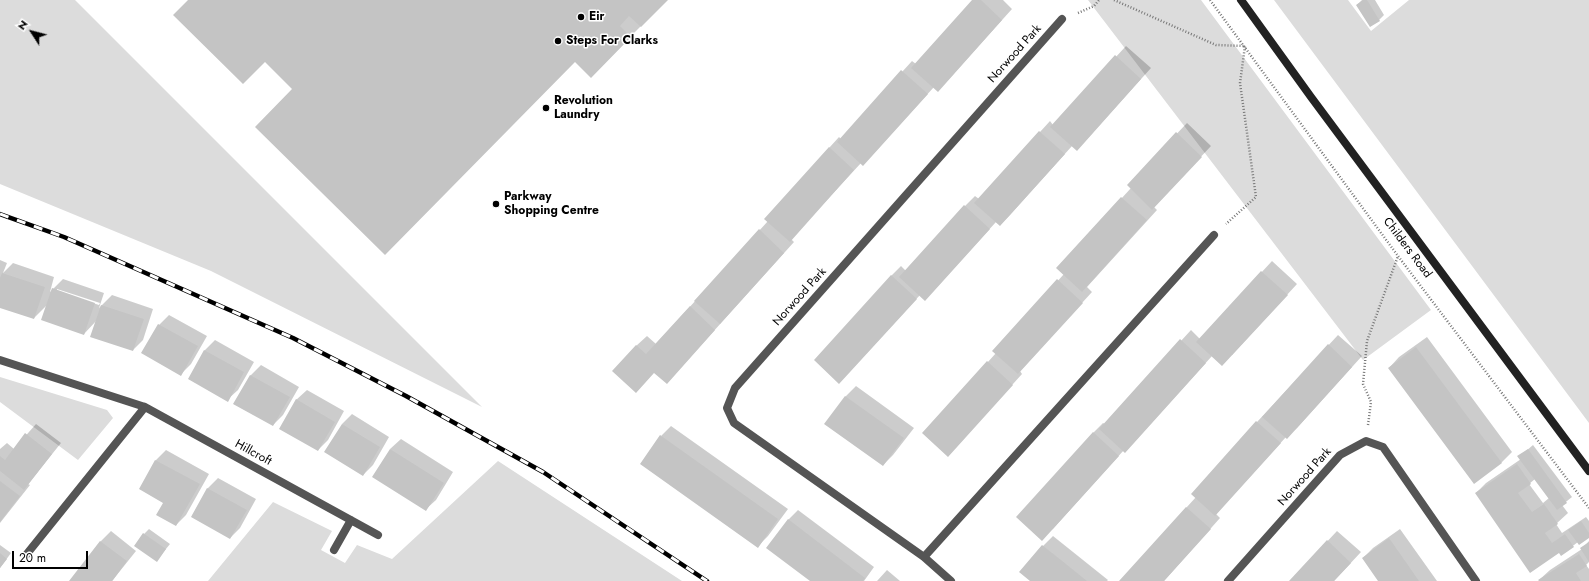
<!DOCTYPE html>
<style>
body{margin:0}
#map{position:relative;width:1589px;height:581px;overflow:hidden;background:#fff;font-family:Jost,sans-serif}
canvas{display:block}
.north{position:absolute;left:12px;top:12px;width:40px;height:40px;-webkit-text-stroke:3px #fff;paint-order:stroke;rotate:306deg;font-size:11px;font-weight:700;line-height:16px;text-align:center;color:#000}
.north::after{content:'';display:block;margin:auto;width:14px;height:18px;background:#000;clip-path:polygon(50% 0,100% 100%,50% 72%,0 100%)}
.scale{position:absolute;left:12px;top:551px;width:76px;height:18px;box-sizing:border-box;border:2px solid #000;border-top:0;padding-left:5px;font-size:12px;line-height:14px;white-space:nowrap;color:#000;-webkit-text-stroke:3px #fff;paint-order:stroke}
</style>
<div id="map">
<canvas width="1589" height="581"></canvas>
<div class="north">N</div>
<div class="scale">20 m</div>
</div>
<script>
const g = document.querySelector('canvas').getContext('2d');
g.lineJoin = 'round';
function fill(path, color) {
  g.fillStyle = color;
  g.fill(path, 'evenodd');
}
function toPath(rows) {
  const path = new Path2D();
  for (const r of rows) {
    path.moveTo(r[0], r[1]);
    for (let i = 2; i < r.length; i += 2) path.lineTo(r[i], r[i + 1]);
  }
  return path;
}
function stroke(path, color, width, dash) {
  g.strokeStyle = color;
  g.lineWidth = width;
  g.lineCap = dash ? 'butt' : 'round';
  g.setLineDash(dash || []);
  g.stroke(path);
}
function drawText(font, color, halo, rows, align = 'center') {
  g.font = font + ' Jost,sans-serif';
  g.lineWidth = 3;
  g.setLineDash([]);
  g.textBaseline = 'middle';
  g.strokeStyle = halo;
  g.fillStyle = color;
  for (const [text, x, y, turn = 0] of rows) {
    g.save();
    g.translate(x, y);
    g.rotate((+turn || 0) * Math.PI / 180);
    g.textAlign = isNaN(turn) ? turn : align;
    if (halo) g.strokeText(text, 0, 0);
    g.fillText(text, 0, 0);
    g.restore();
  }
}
fill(toPath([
 [0,0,75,0,482,407,211,271,0,184],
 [1088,0,1201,0,1431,310,1363,360],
 [1274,0,1348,0,1371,31,1409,0,1589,0,1589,423],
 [0,377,107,410,113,418,78,460,0,402],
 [498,461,682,581,208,581,273,502,332,531,321,550,345,563,357,545,392,559]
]), '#dcdcdc');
fill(toPath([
 [189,0,667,0,591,76,575,61,294,89,265,61],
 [974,0,1003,0,1012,9,948,80,934,87,873,154,861,163,791,239,794,242,667,383,636,346,647,336,656,344,768,221,829,148,839,137,841,139,912,61,916,64],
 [1362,0,1375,0,1384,15,1379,20,1357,5],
 [1126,46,1151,68,1087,139,1072,146,1010,215,1000,225,996,222,935,289,920,295,839,383,891,276,901,266,906,271,965,206,975,196,979,199,1050,121,1053,125],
 [1187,123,1211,146,1154,207,1157,210,1087,287,1092,292,1020,371,1022,374,958,445,924,433,996,353,994,351,1064,274,1058,268,1131,188,1128,185],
 [0,260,7,263,3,273,13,263,54,277,50,292,63,279,104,293,99,308,112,295,153,309,143,340,133,350,97,320,84,334,47,305,34,318,0,307],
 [57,289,100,303,99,305,57,291],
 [1272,261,1297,284,1232,355,1212,356,1135,441,1124,450,1052,530,1093,433,1103,423,1105,424,1191,330,1200,339],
 [169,315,207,336,191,364,181,374,159,325],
 [1338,335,1362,356,1297,428,1286,437,1216,514,1220,518,1164,581,1120,581,1196,497,1257,422],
 [1427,337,1512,452,1502,462,1474,483,1389,368,1399,357],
 [215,340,254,362,238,390,227,400,189,379,205,350],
 [261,365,299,387,283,415,273,425,234,404,251,375],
 [856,386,914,428,893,455,883,465,826,424,846,396],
 [307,390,344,411,328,440,318,450,296,400],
 [352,414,389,437,373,465,363,475,342,424],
 [36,424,61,443,28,484,30,485,0,523,0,449,7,443,14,449],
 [671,426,788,509,768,536,757,547,661,436],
 [401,439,453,472,436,500,425,510,390,449],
 [1533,445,1572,497,1562,505,1568,513,1556,524,1562,533,1586,517,1589,521,1589,537,1578,542,1562,554,1476,493,1486,483,1521,459,1519,457],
 [1535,479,1549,498,1543,503,1529,484],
 [166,450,209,474,186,515,176,525,165,502,140,489,156,460],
 [218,478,256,499,240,528,230,538,192,516,208,488],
 [798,510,874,567,864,581,812,581,788,520],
 [149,529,170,544,157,560,144,534],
 [1400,529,1437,581,1379,581,1363,558,1373,548],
 [111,531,136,551,112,581,70,581,101,541],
 [1337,531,1361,552,1334,581,1290,581],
 [1053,536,1108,580,1107,581,1032,581,1043,546],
 [1589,541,1589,562,1586,565,1589,569,1589,581,1540,581,1539,580,1550,570,1582,549],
 [0,545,11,553,0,568],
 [887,570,900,581,877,581]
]), '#0003');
fill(toPath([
 [188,0,668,0,641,27,629,16,620,26,631,37,591,78,575,62,385,255,255,127,292,89,265,62,243,84,173,15],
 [972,0,981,0,1002,20,938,92,911,68],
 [1363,0,1367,0,1380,21,1370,27,1356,5],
 [1115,55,1141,79,1077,151,1050,127],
 [901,70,928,94,863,166,837,142],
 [1039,131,1065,154,1000,226,974,203],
 [1176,132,1202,157,1152,210,1127,185],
 [829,147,854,170,790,242,764,219],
 [1121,197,1147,220,1082,292,1056,268],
 [964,205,990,229,925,301,899,277],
 [759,229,784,253,720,324,694,301],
 [1261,271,1288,295,1222,366,1196,342],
 [2,273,45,287,34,319,0,308,0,278],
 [891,275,917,299,839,384,814,360],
 [1057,279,1083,303,1018,374,992,351],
 [52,288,95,303,84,335,41,320],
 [101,305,144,319,133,351,90,337],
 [690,306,715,330,667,384,654,373,636,393,612,371,636,345,646,354],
 [158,324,198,346,181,376,141,353],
 [1180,339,1206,363,1125,453,1099,429],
 [1328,344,1352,367,1287,439,1262,417],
 [1416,347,1502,463,1474,484,1388,368],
 [204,350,244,372,228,402,188,379],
 [987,361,1013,385,948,457,922,433],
 [250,375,290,397,273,426,233,404],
 [845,396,904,438,883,466,824,424],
 [296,399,335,422,318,451,279,429],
 [1256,421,1281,443,1215,516,1191,494],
 [342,424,380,447,363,476,324,452],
 [1093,432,1119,456,1042,541,1016,517],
 [25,433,52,454,24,490,0,471,0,456,5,460],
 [660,435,778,519,758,548,640,464],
 [390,449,444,483,426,511,372,477],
 [1528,449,1567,503,1557,510,1517,456],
 [155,460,200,484,176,526,156,515,163,503,139,489],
 [1517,464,1531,484,1518,493,1532,512,1544,504,1558,524,1545,533,1552,543,1565,534,1574,547,1561,556,1559,553,1530,573,1475,493],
 [0,481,20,496,0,522],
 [207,488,247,510,230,539,191,517],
 [1186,507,1211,529,1164,581,1119,581],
 [788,519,865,578,863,581,810,581,766,548],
 [1581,521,1589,533,1589,538,1579,545,1568,530],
 [143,533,166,549,157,562,134,546],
 [1389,538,1410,568,1419,581,1378,581,1362,558],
 [1327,540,1351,563,1334,581,1289,581],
 [100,541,127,561,113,580,112,581,69,581],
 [1589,542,1589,562,1580,548],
 [1042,545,1061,560,1087,581,1030,581,1019,572],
 [0,553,7,559,0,568],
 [1579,554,1587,566,1576,573,1581,581,1539,581,1538,580]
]), '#c4c4c4');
stroke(toPath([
 [1114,0,1216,45,1245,46,1240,83,1256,197,1226,224],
 [1210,0,1398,256,1589,508],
 [1078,13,1094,6,1099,0],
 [1368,425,1371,402,1363,384,1367,341,1398,256]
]), '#777', 2.5, [1, 2]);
stroke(toPath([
 [0,360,145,407,378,535],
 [334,550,351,520],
 [26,555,145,407],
 [924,557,1214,235],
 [951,581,924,557,734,423,727,408,735,388,1062,19],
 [1228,581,1340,455,1366,441,1383,447,1476,581]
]), '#555', 8);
stroke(toPath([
 [1241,0,1311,97,1589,471]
]), '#222', 8);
const rail = toPath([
 [0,214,64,237,293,338,406,396,543,472,707,581]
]);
stroke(rail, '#000', 4.5);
stroke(rail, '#fff', 3, [9]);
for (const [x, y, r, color] of [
 [581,17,4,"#000"],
 [558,41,4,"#000"],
 [546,108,4,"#000"],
 [496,204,4,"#000"]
]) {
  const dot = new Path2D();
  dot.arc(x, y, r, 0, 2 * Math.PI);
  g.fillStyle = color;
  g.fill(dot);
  stroke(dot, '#fff', 1.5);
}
drawText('bold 12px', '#000', '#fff', [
 ["Eir",589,17],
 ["Steps For Clarks",566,41],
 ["Revolution",554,101],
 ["Laundry",554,115],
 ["Parkway",504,197],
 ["Shopping Centre",504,211]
], 'left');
drawText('12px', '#000', '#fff', [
 ["Norwood Park",1015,54,-48],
 ["Childers Road",1407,248,53],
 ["Norwood Park",800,297,-48],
 ["Hillcroft",253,453,29],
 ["Norwood Park",1305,477,-48]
]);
</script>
